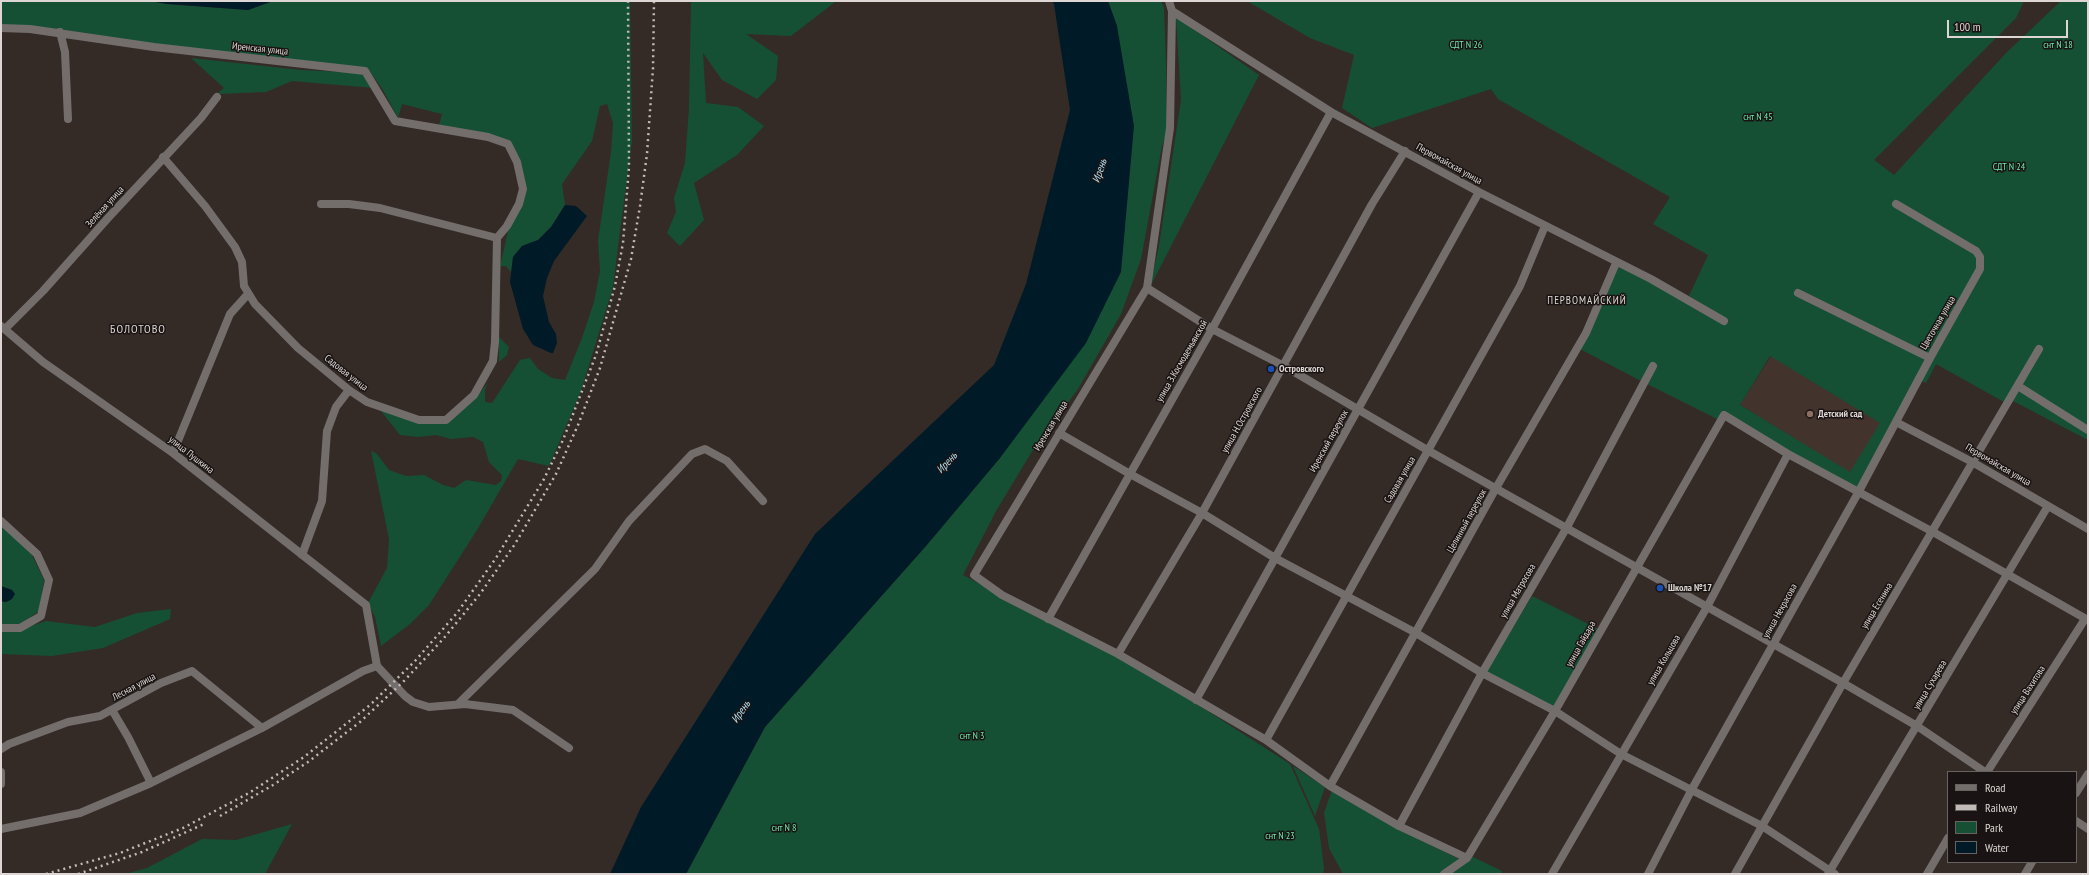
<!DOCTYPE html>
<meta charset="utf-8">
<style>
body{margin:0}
#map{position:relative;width:2089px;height:875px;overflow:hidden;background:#342b27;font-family:"PT Sans Narrow",sans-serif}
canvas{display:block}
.frame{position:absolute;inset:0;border:2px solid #ddd6d4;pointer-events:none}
.legend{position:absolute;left:1947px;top:771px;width:130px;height:92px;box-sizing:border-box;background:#191413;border:1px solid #676260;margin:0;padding:5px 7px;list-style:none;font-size:12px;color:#ddd6d4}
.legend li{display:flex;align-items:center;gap:8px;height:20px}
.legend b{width:20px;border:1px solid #676260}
.scale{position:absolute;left:1947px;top:20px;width:121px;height:18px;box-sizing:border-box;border:2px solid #ddd6d4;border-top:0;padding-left:5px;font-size:12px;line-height:14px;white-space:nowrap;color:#ddd6d4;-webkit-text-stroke:3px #191413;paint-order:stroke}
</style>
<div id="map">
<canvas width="2089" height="875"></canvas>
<div class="frame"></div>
<ul class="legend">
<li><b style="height:5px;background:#736e6c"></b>Road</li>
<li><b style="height:5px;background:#c1bab7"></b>Railway</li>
<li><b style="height:11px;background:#155035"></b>Park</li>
<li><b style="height:11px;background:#001b27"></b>Water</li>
</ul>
<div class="scale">100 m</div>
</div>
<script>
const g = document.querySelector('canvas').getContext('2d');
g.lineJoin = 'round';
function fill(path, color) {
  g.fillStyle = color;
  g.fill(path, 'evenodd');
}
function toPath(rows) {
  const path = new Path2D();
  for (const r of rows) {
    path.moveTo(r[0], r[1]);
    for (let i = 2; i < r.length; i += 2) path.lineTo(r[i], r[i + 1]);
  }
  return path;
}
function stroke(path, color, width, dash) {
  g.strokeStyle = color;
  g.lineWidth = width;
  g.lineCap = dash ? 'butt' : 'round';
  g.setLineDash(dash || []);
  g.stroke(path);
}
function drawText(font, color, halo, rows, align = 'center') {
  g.font = font + ' "PT Sans Narrow",sans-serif';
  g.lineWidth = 3;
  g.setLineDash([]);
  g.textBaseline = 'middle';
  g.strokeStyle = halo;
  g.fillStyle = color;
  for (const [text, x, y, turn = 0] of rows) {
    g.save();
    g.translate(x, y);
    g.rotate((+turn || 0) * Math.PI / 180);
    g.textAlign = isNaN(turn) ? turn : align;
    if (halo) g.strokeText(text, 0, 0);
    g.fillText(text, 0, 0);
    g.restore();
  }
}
fill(toPath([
 [1771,356,1881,423,1850,473,1740,405]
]), '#43332d');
fill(toPath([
 [1,1,150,1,167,4,248,10,273,1,630,1,632,141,619,239,613,287,581,391,549,466,518,459,477,530,429,605,410,624,381,646,375,617,368,603,387,568,389,539,371,451,376,453,389,470,406,476,424,475,443,485,454,488,466,480,496,485,501,481,502,475,489,462,483,442,473,437,451,439,436,435,418,437,400,435,381,411,445,424,472,402,488,383,485,390,485,402,492,403,520,360,530,358,538,369,552,378,565,380,582,338,594,302,600,271,598,241,611,152,613,123,607,104,600,106,592,141,562,184,565,205,551,227,538,240,522,246,513,257,511,272,506,266,500,266,509,227,525,189,509,142,438,129,442,114,402,104,398,118,383,90,368,69,1,28],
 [691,1,841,1,835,2,791,36,746,34,778,56,776,80,757,99,722,80,703,53,706,103,738,107,764,126,737,155,694,183,704,220,680,246,667,233,676,212,674,198,685,163,689,108],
 [1108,1,1161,1,1164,8,1166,65,1166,135,1162,146,1141,259,1121,314,1078,389,1031,453,996,511,963,575,1118,657,1195,703,1290,764,1319,829,1324,868,1323,874,686,874,765,727,926,546,1000,458,1117,26],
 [1247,1,2024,1,2016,18,1874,160,1894,175,2006,53,2061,1,2088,1,2088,440,2013,401,2004,402,1936,364,1926,383,1921,381,1860,491,1790,452,1723,410,1717,419,1641,381,1580,349,1617,266,1726,319,1689,296,1708,255,1653,224,1670,197,1498,99,1491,89,1372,128,1342,108,1354,55,1310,38],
 [1770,356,1880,423,1850,472,1740,405],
 [1176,17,1259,75,1150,287,1159,246,1181,100],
 [191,58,301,70,364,73,374,88,292,81,266,92,217,94,224,88],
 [499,337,509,347,507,355,499,362],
 [1,524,32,555,44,580,39,611,19,625,1,626,1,601,6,602,12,599,12,590,1,586],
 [1532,596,1598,629,1554,707,1486,672],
 [171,609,170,619,103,648,52,656,1,654,1,630,22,629,46,621,95,627,137,613],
 [1293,766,1325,787,1315,816],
 [1332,790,1398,829,1459,859,1439,874,1343,874,1329,848,1324,813],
 [292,824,265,874,125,874,147,868,202,839,236,840],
 [1471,856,1502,871,1501,874,1447,874]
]), '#155035');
fill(toPath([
 [150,1,273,1,248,10,167,4],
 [1052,1,1108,1,1117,26,1134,126,1121,272,1086,343,1000,458,926,546,765,727,686,874,610,874,641,807,815,534,994,365,1026,284,1070,110,1054,4],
 [565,205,576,206,587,216,554,261,547,278,543,296,549,322,556,334,557,343,553,353,551,353,533,345,523,329,510,282,513,257,522,246,538,240,551,227],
 [1,586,12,590,15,594,12,599,6,602,1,601]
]), '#001b27');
stroke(toPath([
 [1169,1,1172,11,1170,128,1147,288,974,575,1002,595,1118,654,1266,740,1330,786,1399,826,1467,858],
 [1172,11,1331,112,1479,192,1651,279,1724,321],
 [1,28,30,29,154,47,365,71,395,121,488,137,508,144,517,162,523,189,519,204,507,226,497,238,495,342,493,361,474,395,446,420,419,420,367,402,349,390,298,348,255,304,244,286,242,262,235,247,205,206,163,157],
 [60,32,65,52,68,119],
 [321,204,349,204,380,208,497,238],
 [1147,288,1212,329,1284,366,1429,451,1843,683,1917,726,1985,772],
 [1798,293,1930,358,1980,269,1980,257,1976,251,1896,204],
 [1,326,43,362,173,453,366,605,377,666,405,696,413,702,429,707,465,704,513,710,569,748],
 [5,329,43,291,108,218,201,118,217,97],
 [2018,386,2088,430],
 [1896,422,1974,463,2088,529],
 [1059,433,1130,474,1202,513,1275,558,1416,633,1482,673,1555,711,1621,754,1762,826,1835,874],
 [173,453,230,314,248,294],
 [1,521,37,554,49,580,41,616,20,628,1,628],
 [302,555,322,501,327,431,336,407,349,390],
 [1048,619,1212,329,1331,112],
 [1118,654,1202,513,1372,204,1405,151],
 [1196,700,1479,192],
 [458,704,595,569,629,521,692,454,705,449,727,461,763,501],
 [112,710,128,737,151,783],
 [1266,740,1520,286,1545,226],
 [1,749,9,744,68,722,100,716,161,683,192,671,262,728],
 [1,772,1,784],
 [1987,772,2085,619],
 [1330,786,1496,488,1586,333,1616,263],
 [2076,793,2088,774],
 [2076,821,2088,829],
 [1399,826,1482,673,1567,527,1653,366],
 [1,829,80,813,151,783,262,728,363,671,377,666],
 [1444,874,1467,858,1555,711,1724,415,1788,454,1933,532,2088,620],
 [1552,874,1707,607,1788,454],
 [1648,874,1692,789,1858,493,1930,358],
 [1735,874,1843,683,2039,349],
 [1828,874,2048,506],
 [1927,874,1948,838],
 [2025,874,2032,862]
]), '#736e6c', 8);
stroke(toPath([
 [220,816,273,785,308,762,360,722,404,681,444,638,480,594,515,544,556,474,578,425,600,368,631,259,640,206,647,154,653,68,654,1],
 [46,874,120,853,183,828,249,793,304,757,370,705,415,661,457,613,496,558,544,479,563,440,596,355,615,286,623,243,629,167,628,1],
 [78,874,142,852,204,824]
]), '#c1bab7', 2.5, [2, 4]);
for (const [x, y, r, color] of [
 [1271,369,4,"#1a4fb4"],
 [1810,414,4,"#8d6e63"],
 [1660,588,4,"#1a4fb4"]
]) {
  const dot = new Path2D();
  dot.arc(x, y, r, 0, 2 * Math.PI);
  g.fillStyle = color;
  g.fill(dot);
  stroke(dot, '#191413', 1.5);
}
drawText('10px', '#70e8ac', '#191413', [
 ["СДТ N 26",1466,45],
 ["снт N 18",2058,45],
 ["снт N 45",1758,117],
 ["СДТ N 24",2009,167],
 ["снт N 3",972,736],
 ["снт N 8",784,828],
 ["снт N 23",1280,836]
]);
drawText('10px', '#ddd6d4', '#191413', [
 ["Иренская улица",260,49,6],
 ["Первомайская улица",1449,164,29],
 ["Зелёная улица",105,207,-48],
 ["Цветочная улица",1938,323,-60],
 ["улица З.Космодемьянской",1182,361,-60],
 ["Садовая улица",346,373,38],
 ["улица Н.Островского",1242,420,-61],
 ["Иренская улица",1051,426,-59],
 ["Иренский переулок",1329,441,-61],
 ["улица Пушкина",191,455,38],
 ["Первомайская улица",1998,465,30],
 ["Садовая улица",1400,480,-60],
 ["Целинный переулок",1467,521,-61],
 ["улица Матросова",1518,591,-60],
 ["улица Есенина",1877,606,-59],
 ["улица Некрасова",1780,611,-61],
 ["улица Гайдара",1581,644,-61],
 ["улица Кольцова",1664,660,-60],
 ["улица Сухарева",1930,685,-59],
 ["Лесная улица",134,687,-28],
 ["улица Вахитова",2028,690,-57]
]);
drawText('bold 10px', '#ddd6d4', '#191413', [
 ["Островского",1279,369],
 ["Детский сад",1818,414],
 ["Школа №17",1668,588]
], 'left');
drawText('italic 11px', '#b0dff3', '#191413', [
 ["Ирень",1100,171,-71],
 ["Ирень",947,463,-47],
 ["Ирень",741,712,-55]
]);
g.letterSpacing = '1px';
drawText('11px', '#ddd6d4', '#191413', [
 ["ПЕРВОМАЙСКИЙ",1587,301]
]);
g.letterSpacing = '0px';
g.letterSpacing = '1px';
drawText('12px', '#ddd6d4', '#191413', [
 ["БОЛОТОВО",138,330]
]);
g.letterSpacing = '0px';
</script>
